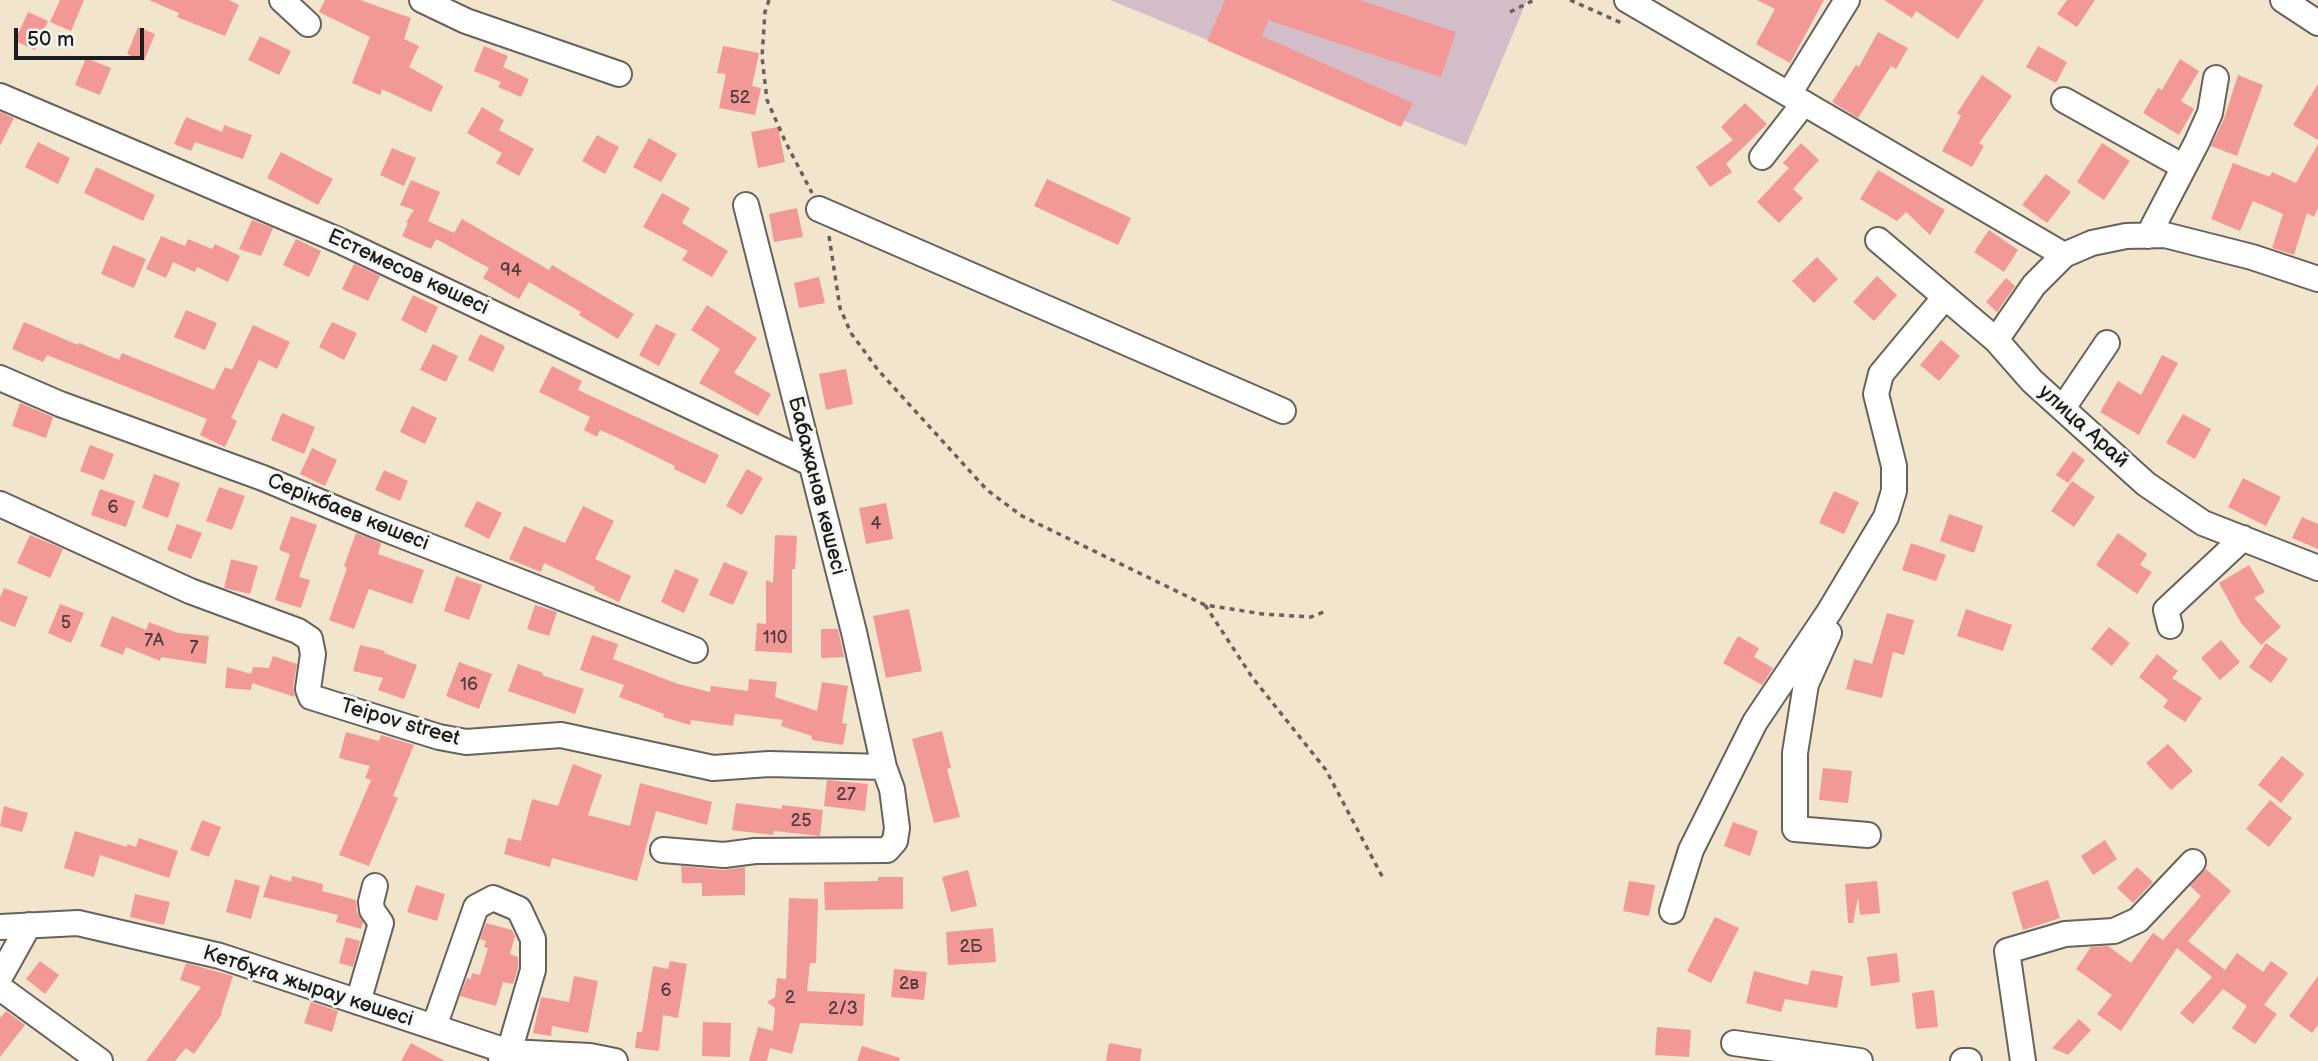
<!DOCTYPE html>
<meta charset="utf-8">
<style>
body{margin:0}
#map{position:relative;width:2318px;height:1061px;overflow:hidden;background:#f1e5cd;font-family:"Balsamiq Sans",sans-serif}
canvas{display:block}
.scale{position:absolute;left:14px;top:28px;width:130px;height:32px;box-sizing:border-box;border:4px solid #1c1c1c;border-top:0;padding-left:9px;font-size:21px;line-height:24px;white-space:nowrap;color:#1c1c1c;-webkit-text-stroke:5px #f6f6f2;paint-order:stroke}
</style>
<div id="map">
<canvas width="2318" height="1061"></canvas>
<div class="scale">50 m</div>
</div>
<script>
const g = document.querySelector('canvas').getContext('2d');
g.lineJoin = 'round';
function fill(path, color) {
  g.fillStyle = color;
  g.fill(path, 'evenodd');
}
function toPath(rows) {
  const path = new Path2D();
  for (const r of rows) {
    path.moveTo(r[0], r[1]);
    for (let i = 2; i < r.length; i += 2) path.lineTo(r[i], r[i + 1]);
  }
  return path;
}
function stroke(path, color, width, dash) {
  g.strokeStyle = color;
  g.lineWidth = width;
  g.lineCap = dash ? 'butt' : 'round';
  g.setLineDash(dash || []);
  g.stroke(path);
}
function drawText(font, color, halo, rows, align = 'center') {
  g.font = font + ' "Balsamiq Sans",sans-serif';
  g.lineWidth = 6;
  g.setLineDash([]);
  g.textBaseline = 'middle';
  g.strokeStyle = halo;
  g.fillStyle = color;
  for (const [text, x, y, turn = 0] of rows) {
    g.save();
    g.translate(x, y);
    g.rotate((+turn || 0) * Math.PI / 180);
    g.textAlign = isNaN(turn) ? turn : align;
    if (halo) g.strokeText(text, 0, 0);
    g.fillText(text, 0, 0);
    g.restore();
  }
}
fill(toPath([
 [1110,0,1527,0,1466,146]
]), '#d2bdc8');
fill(toPath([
 [60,0,84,0,71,31,50,22],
 [149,0,229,0,239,5,225,36,177,17,179,13],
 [325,0,360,0,411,18,404,39,419,46,409,67,443,86,431,112,382,89,380,95,352,83,370,37,319,12],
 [1225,0,1359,0,1456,32,1441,77,1268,20,1262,36,1413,103,1401,127,1207,41],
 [1757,0,1824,0,1790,63,1756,44,1775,9],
 [1884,0,1984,0,1958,39,1916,11,1912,18],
 [2067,0,2095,0,2077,27,2057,14],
 [28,12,48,21,35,50,15,41],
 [138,27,155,34,144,61,127,54],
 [1878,32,1908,48,1896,69,1891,66,1858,118,1832,102,1856,65,1859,67],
 [260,36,291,51,279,75,248,60],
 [484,46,508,56,503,67,529,79,521,97,498,87,501,82,474,71],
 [723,46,759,53,752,86,761,88,755,115,719,108,726,74,717,73],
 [2038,46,2067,62,2056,83,2026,67],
 [86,58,111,68,100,95,75,85],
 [2180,59,2199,71,2181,101,2194,109,2179,135,2143,113,2158,88,2162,90],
 [1982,75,2012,96,1979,143,1984,146,1972,167,1942,151,1961,116,1957,113],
 [2238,75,2263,85,2237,156,2211,146,2224,119],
 [2318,84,2318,140,2293,125],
 [1745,103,1767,124,1726,164,1732,172,1710,187,1696,167,1733,140,1721,127],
 [482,107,504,120,499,130,534,149,519,176,496,163,502,153,467,133],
 [0,112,14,118,0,146],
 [186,117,222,132,224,125,252,135,243,159,195,142,191,151,174,144],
 [778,127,785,162,758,168,751,132],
 [597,135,619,147,605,174,582,161],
 [649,138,677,154,661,182,633,167],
 [38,142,70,158,58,184,25,167],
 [1801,143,1819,160,1793,189,1803,198,1779,223,1757,202,1789,168,1783,163],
 [2102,143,2130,161,2104,200,2077,182],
 [2318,144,2318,208,2314,217,2307,213,2294,255,2272,248,2283,214,2253,201,2240,231,2211,219,2233,163,2270,177,2272,172,2296,183],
 [392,148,416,158,404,186,380,175],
 [281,152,333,179,318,205,267,178],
 [96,167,155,195,143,221,84,193],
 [1878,170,1945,210,1930,235,1906,212,1897,221,1860,199],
 [2046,174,2071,192,2047,223,2022,205],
 [1047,179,1131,218,1118,245,1034,206],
 [411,180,440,192,428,221,454,233,462,219,549,270,552,265,634,314,618,339,579,315,581,312,529,282,519,299,483,278,489,268,436,239,431,249,402,236,408,223,406,222,414,210,400,205],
 [662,193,690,208,682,223,728,251,712,277,682,260,688,251,643,227],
 [797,208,803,237,774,242,769,214],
 [252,220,273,228,261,256,239,249],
 [1989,230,2018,250,2004,272,1974,252],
 [161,236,185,246,188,239,212,249,215,244,240,256,228,282,197,267,195,272,173,262,166,278,146,269],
 [296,239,321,251,309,277,283,265],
 [113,245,146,259,134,288,101,274],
 [1817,257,1838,279,1814,303,1792,281],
 [354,264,380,276,368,301,342,289],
 [1877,276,1897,295,1874,321,1853,302],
 [819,277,825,303,799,308,794,283],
 [2006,278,2015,286,1997,312,1986,302],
 [413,295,438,307,426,333,401,320],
 [707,305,757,338,734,373,771,394,758,416,699,383,720,349,691,330],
 [186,310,217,323,205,350,174,337],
 [24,322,78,345,79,343,119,360,122,353,214,390,225,367,232,370,253,325,290,342,277,369,259,360,231,418,237,421,225,447,200,435,207,419,47,355,43,362,12,349],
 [332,322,357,333,344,360,319,347],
 [656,324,676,334,659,366,639,355],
 [480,334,505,346,493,372,468,360],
 [1941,340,1960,356,1939,381,1920,365],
 [433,344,458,356,446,382,420,370],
 [2162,355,2178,363,2139,435,2100,412,2118,381,2141,395],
 [552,366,582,381,578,390,719,455,705,484,674,469,675,466,616,437,600,430,597,437,584,430,590,417,539,392],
 [846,369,853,404,826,410,819,374],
 [20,403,53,417,46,438,12,426],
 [412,406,437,418,425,444,400,432],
 [282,413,315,427,304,454,271,440],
 [2183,414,2211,429,2195,459,2166,443],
 [90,445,114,454,104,480,80,471],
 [312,448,337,460,325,486,300,474],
 [2073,451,2085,460,2068,483,2056,475],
 [747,469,763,478,742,515,726,506],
 [384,470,408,481,400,501,375,490],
 [154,474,180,483,168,518,142,508],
 [2243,478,2281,497,2266,526,2228,507],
 [2072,481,2095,497,2074,527,2051,511],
 [219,487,245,496,232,530,206,521],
 [100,489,135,501,126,527,91,515],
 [1834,491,1859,502,1844,534,1819,523],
 [477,501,502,513,489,539,464,526],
 [886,503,893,539,866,544,859,508],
 [583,506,614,521,595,559,631,576,619,602,594,590,595,587,544,563,541,572,509,559,524,526,565,543],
 [1949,514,1983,526,1974,553,1940,541],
 [291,516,317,525,299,577,310,580,301,608,275,600,290,554,279,550],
 [2302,517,2318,524,2318,549,2292,538],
 [177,524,202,533,191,559,167,550],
 [356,533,381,543,378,554,424,570,412,604,369,589,354,629,329,620,347,568,344,566],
 [2118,533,2147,554,2140,565,2152,572,2137,594,2096,565],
 [30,535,63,549,50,578,17,563],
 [775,535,797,536,795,569,792,569,792,653,755,651,757,623,766,624,766,580,773,583],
 [1911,543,1946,555,1936,581,1902,570],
 [231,559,258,566,250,594,224,588],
 [724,562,748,572,733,605,709,595],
 [2249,565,2265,592,2254,598,2281,627,2261,645,2241,623,2219,583],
 [675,569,699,579,684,613,661,602],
 [456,576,482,585,469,620,444,611],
 [4,588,28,597,15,627,0,621,0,598],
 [60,604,84,613,71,643,48,633],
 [535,605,557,612,549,636,527,629],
 [909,609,922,671,886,678,873,616],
 [1966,609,2012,625,2003,651,1957,636],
 [1887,613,1914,620,1904,655,1893,652,1882,698,1846,689,1854,659,1872,664],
 [112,616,146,630,149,622,178,633,209,636,206,664,161,657,160,661,126,647,123,655,100,646],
 [2109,627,2130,643,2112,666,2091,649],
 [821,629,838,629,844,657,821,658],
 [592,635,618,644,613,659,678,684,710,692,711,686,748,691,749,679,777,682,775,697,817,711,822,682,848,686,842,723,847,724,843,745,812,740,812,736,781,726,783,720,735,714,733,726,691,720,690,725,663,717,664,714,619,697,624,685,580,670],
 [1738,636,1759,648,1754,657,1773,668,1762,685,1723,663],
 [2221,640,2240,662,2220,680,2201,658],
 [2266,643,2288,659,2271,683,2249,667],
 [360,645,385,651,384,653,417,665,404,699,378,690,383,678,353,671],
 [2157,654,2178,671,2172,678,2202,698,2185,722,2163,707,2168,700,2139,677],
 [273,656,297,664,293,687,295,697,252,683,251,690,225,688,227,667,251,674,253,667,269,668],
 [459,662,492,674,479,709,446,696],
 [518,664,543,673,542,675,584,689,575,714,508,691],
 [942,731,951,768,947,769,960,817,934,823,912,739],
 [346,732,379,741,381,735,414,745,393,796,398,798,369,866,339,855,371,780,365,778,370,766,339,758],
 [2168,744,2193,771,2171,790,2146,763],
 [2282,756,2304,774,2281,803,2258,785],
 [573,764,602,775,588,815,630,826,640,783,712,802,707,825,656,811,637,881,552,858,550,867,504,854,508,838,521,841,532,799,558,806],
 [1823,768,1852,771,1848,803,1819,800],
 [827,780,868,784,865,811,824,806],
 [2270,800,2292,818,2269,847,2246,829],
 [736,803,782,809,782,805,823,810,820,836,774,831,773,835,732,830],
 [4,806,28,813,22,832,0,826],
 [202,820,221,827,209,857,190,850],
 [1733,822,1758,831,1750,856,1724,846],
 [75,831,127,847,127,844,136,847,139,838,178,851,169,878,100,855,94,877,64,868],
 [2105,840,2117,859,2093,875,2081,856],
 [681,866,723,870,745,867,745,895,702,896,702,883,682,883],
 [2137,867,2153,882,2133,903,2117,888],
 [2206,869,2231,891,2188,941,2225,970,2237,953,2263,972,2271,961,2288,973,2264,1005,2277,1014,2255,1044,2232,1028,2247,1006,2223,989,2193,1024,2180,1013,2212,977,2177,948,2121,1031,2097,1014,2112,995,2076,969,2091,947,2108,946,2131,963,2153,933,2163,940,2201,896,2190,886],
 [968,870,977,906,951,912,942,877],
 [270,875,291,882,292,876,323,884,322,891,356,900,357,912,363,922,361,929,336,922,338,915,263,897],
 [878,877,903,877,903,909,825,910,824,882,878,881],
 [235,879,260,886,251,919,226,912],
 [2048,880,2060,918,2023,930,2012,892],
 [1629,881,1655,885,1649,916,1623,911],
 [1877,881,1880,913,1860,915,1858,897,1853,923,1848,923,1845,884],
 [416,885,445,894,437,921,407,912],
 [135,894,170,902,164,925,130,917],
 [789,898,818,899,816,963,810,963,807,991,865,994,863,1026,800,1023,792,1054,770,1048,767,1061,749,1061,758,1027,773,1031,775,1008,767,1002,775,997,777,978,786,979],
 [1715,917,1739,928,1711,983,1687,971],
 [486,923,512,930,515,936,510,954,518,957,518,968,513,984,503,982,496,1006,460,996,467,978,471,979,472,973,480,975,488,948,484,947,486,941,480,939],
 [993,928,996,962,948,965,946,932],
 [346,937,360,941,353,967,339,963],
 [1897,953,1900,982,1871,986,1867,957],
 [40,961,59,975,45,994,26,979],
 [670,961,687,964,678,1018,663,1015,659,1051,635,1048,637,1032,642,1032,653,966,668,969],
 [186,963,233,976,221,1013,222,1014,194,1054,186,1048,175,1061,146,1061,201,987,180,980],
 [894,969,927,972,924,1000,891,997],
 [1811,970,1843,976,1837,1008,1785,999,1781,1012,1746,1003,1754,971,1808,985],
 [574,976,598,981,588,1033,552,1026,551,1036,533,1033,541,997,569,1002],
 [2318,976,2318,1025,2312,1033,2289,1016],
 [1934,990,1938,1027,1916,1029,1912,993],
 [311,1002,338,1011,332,1032,304,1023],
 [6,1011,25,1025,0,1057,0,1018],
 [2079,1019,2091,1030,2068,1055,2052,1048],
 [703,1022,731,1023,730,1057,702,1056],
 [1657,1027,1691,1030,1689,1057,1655,1055],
 [411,1043,445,1061,401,1061],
 [1109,1043,1142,1049,1140,1061,1106,1061],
 [862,1046,900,1058,899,1061,857,1061]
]), '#f29998');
const minor = toPath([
 [282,0,308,24],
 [422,0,466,21,619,74],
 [1627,0,2064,255],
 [2283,0,2318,23],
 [1789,94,1847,0],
 [0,96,338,240,810,463],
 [2064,100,2184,167],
 [1762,157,1804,103],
 [819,209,1283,411],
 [2148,236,2197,142,2210,113,2216,78],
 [1878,240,1996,340,2032,381,2146,484,2203,523,2318,568],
 [1996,340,2034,285,2064,255,2092,243,2126,236,2165,235,2252,257,2318,279],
 [0,378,60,404,263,478,375,525,695,650],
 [2063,408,2107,343],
 [0,504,190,591,298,631,310,639,313,654,308,689,311,697,439,737,466,742,561,735,713,768,769,764,884,767],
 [2170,626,2166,610,2243,538],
 [1829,633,1806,684,1795,753,1795,829,1868,835],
 [663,850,724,855,755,851,887,850,895,841,897,828,892,789,884,767,854,632,746,205],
 [1672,911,1691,850,1755,722,1829,612,1886,517,1894,491,1894,466,1876,394,1881,374,1945,297],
 [0,927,78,923,220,956,509,1052,590,1056,615,1061],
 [0,977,29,925],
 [0,988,100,1061],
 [358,1002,381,923,372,910,371,902,375,886],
 [434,1027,476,907,493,898,519,909,533,939,533,970,509,1052,501,1061],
 [1734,1043,1860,1061],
 [1963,1061,1969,1061],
 [2023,1061,2007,951,2065,934,2114,931,2138,920,2193,862]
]);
stroke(minor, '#67625a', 28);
stroke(toPath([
 [769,0,765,12,762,57,767,100,786,143,812,193],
 [1570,0,1624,24],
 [1510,12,1534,0],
 [829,236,840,308,851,333,878,370,987,490,1022,516,1205,605,1263,614,1311,617,1326,611],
 [1205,605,1252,677,1326,770,1383,878]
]), '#67625a', 3.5, [5, 5]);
stroke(minor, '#fff', 24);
drawText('18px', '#523b3b', null, [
 ["52",740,98],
 ["94",511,271],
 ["6",113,508],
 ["4",876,524],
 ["5",66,623],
 ["110",775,638],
 ["7А",154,641],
 ["7",194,648],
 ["16",469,685],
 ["27",846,795],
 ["25",801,821],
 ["2Б",971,947],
 ["2в",909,984],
 ["6",666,991],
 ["2",790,998],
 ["2/3",843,1009]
]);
drawText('21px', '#1c1c1c', '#f6f6f2', [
 ["Естемесов көшесі",408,273,25],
 ["улица Арай",2083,427,42],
 ["Бабажанов көшесі",816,486,76],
 ["Серікбаев көшесі",348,513,22],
 ["Teipov street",400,723,16],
 ["Кетбұға жырау көшесі",308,987,18]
]);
</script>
